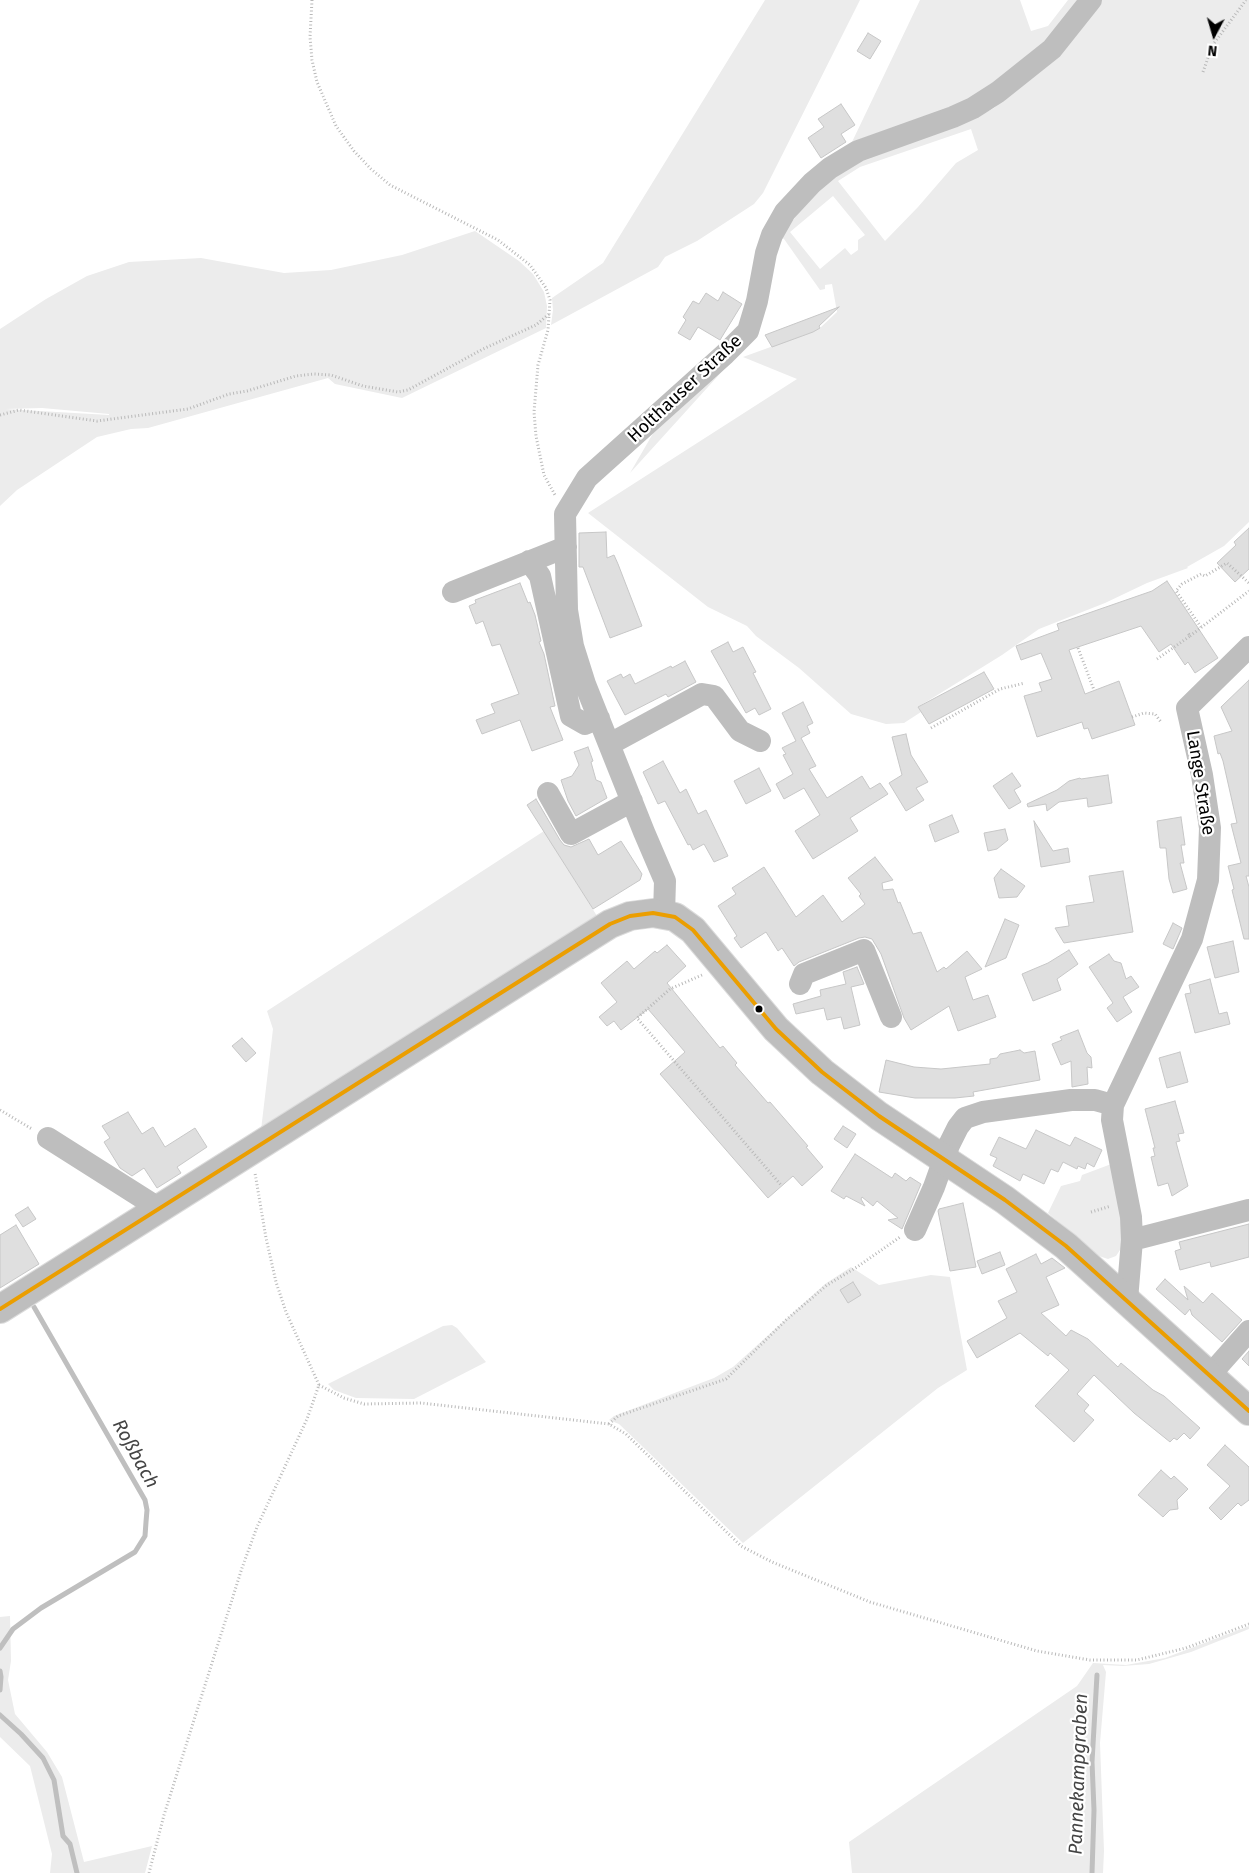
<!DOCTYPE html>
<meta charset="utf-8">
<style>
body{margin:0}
#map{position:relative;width:1249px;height:1873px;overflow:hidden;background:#fff;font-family:"Fira Sans",sans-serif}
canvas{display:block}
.north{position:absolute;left:1189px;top:10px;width:50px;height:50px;-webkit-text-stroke:4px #fff;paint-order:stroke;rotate:186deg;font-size:14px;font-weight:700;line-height:20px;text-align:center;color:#000}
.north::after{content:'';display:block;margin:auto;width:18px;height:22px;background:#000;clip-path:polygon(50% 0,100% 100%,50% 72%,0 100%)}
</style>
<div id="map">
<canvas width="1249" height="1873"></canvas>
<div class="north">N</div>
</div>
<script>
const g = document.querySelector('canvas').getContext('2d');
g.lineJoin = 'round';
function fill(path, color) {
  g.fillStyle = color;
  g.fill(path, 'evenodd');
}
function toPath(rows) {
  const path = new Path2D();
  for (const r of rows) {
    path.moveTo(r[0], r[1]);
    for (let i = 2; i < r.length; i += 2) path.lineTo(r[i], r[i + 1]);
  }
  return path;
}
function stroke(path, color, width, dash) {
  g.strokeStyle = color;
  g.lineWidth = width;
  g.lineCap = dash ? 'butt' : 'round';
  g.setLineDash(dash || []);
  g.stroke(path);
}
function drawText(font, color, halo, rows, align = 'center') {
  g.font = font + ' "Fira Sans",sans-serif';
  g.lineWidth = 4.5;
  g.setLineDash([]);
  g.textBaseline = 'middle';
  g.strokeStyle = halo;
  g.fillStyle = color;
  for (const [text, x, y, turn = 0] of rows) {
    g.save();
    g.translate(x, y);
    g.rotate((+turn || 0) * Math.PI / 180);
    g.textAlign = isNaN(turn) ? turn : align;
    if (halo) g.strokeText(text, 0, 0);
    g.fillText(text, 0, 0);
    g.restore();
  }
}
fill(toPath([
 [765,0,860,0,763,193,754,204,697,241,665,257,658,267,551,325,553,310,552,298,603,263],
 [920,0,1020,0,1031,31,1048,26,1068,0,1084,0,1044,47,968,101,852,142],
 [1099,0,1249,0,1249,522,1224,546,1187,567,1188,568,1147,583,1105,603,1039,629,1002,655,918,707,921,712,904,723,886,724,851,714,799,668,756,636,747,626,708,607,588,513,797,379,743,357,812,332,820,328,837,312,832,284,825,285,825,289,820,290,784,239,781,237,809,198,860,159,975,118,994,108,1039,70],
 [971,129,978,150,956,163,918,207,885,241,838,181,860,167],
 [833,196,865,235,858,240,858,250,851,255,845,248,820,269,790,232],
 [475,231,519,261,533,274,544,292,547,306,546,328,402,398,335,384,328,378,148,428,131,429,97,437,17,490,0,506,0,329,46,299,87,276,129,262,201,258,284,273,331,270,402,255],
 [42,408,109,414,109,415,5,409],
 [727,366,630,473,655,430],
 [544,831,597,916,261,1130,273,1029,267,1011],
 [1114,1163,1122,1213,1122,1247,1116,1256,1108,1259,1099,1256,1048,1213,1061,1186,1080,1181,1082,1175],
 [851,1267,879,1285,931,1275,950,1277,967,1370,938,1388,743,1543,619,1424,609,1420,614,1416,714,1378,733,1367,825,1284],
 [452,1325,457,1328,486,1362,414,1399,356,1398,334,1390,328,1384,443,1326],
 [10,1616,11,1661,8,1680,15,1714,47,1752,62,1777,84,1862,152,1846,145,1873,50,1873,52,1854,30,1766,0,1737,0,1617],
 [1249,1626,1249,1629,1191,1652,1149,1664,1123,1666,1103,1665,1106,1672,1100,1743,1104,1851,1103,1873,852,1873,849,1842,1077,1686,1093,1663,1126,1665,1165,1658]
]), '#ececec');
stroke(toPath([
 [0,1648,13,1629,41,1608,135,1552,145,1536,146,1522,147,1510,145,1500,34,1307],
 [0,1671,1,1677,0,1690],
 [0,1715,21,1734,43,1758,54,1780,63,1836,70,1844,77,1873],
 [1092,1873,1094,1810,1092,1762,1097,1675]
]), '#bfbfbf', 5);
const building = toPath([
 [868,33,881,41,870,59,857,51,868,33],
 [841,104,855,125,841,134,846,142,821,158,808,138,824,127,818,119,841,104],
 [723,292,742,304,720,340,698,327,690,340,678,333,686,320,683,317,693,301,699,304,706,293,718,301,723,292],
 [839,307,819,326,820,328,813,332,772,347,765,335,839,307],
 [1249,528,1249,569,1235,582,1217,563,1236,545,1234,542,1249,528],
 [606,532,607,558,614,555,618,564,642,626,610,638,583,567,579,567,579,533,606,532],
 [1167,581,1218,658,1195,673,1188,662,1185,665,1171,644,1159,652,1141,626,1069,650,1085,694,1119,681,1135,725,1092,739,1088,728,1084,729,1082,722,1037,737,1024,696,1042,691,1039,683,1052,679,1041,653,1021,660,1016,646,1059,630,1057,624,1152,591,1167,581],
 [520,583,528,603,530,602,535,615,541,641,539,642,544,654,555,706,550,707,563,740,532,751,520,720,482,734,476,720,495,713,491,704,519,694,500,644,492,646,483,621,476,624,469,606,476,603,475,600,520,583],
 [728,642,733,652,743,647,756,672,753,673,771,709,759,715,755,708,746,713,711,651,728,642],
 [685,661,696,682,668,697,666,694,625,715,607,681,621,674,623,678,630,674,635,684,671,666,672,668,685,661],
 [984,672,994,689,929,724,918,707,984,672],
 [1249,680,1249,876,1246,876,1249,887,1249,939,1244,939,1232,890,1234,889,1228,866,1241,863,1231,824,1237,823,1223,761,1220,753,1218,754,1214,736,1232,731,1221,707,1249,680],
 [803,702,813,723,807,726,810,733,801,738,816,766,809,769,827,798,862,776,870,789,880,783,888,794,850,818,858,831,813,859,795,831,820,815,804,788,784,799,776,784,793,774,783,755,786,754,782,748,796,741,782,713,803,702],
 [906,734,911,755,928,782,916,788,924,800,906,811,889,783,902,775,892,737,906,734],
 [588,747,593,761,591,762,596,780,601,782,607,798,576,816,568,801,561,780,572,776,579,765,574,752,588,747],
 [663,761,680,793,686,789,698,814,706,810,728,856,714,862,704,844,693,850,690,844,688,845,665,801,658,804,643,772,663,761],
 [759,768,771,791,746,804,734,781,759,768],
 [1012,773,1021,786,1014,790,1021,802,1009,809,993,786,1012,773],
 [1108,775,1112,803,1088,807,1087,798,1059,802,1047,811,1046,804,1028,807,1027,804,1057,790,1069,781,1080,778,1081,779,1108,775],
 [536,799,560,840,564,845,571,847,589,839,598,855,621,841,642,874,640,880,593,909,527,805,536,799],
 [952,815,959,832,935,842,929,825,952,815],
 [1181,817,1185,845,1181,845,1184,863,1180,863,1187,889,1173,893,1169,879,1166,848,1160,848,1157,821,1181,817],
 [1034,821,1053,851,1068,848,1070,862,1041,867,1034,821],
 [1005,829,1008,840,997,849,988,851,984,833,1005,829],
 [875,857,893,880,882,883,883,890,893,889,898,903,900,902,913,934,921,932,937,972,944,967,946,969,967,951,982,969,965,977,973,1000,988,995,996,1017,958,1031,949,1006,911,1030,904,1018,881,954,872,939,865,937,859,938,799,962,794,966,782,948,778,951,766,932,741,948,734,938,737,936,718,906,736,894,732,888,764,867,796,917,823,895,842,922,865,904,859,896,861,894,848,878,875,857],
 [1001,869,1025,886,1017,897,999,898,994,878,1001,869],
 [1123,871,1133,932,1064,943,1055,928,1069,926,1066,906,1094,902,1089,876,1123,871],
 [1005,919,1019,925,1006,958,985,967,1005,919],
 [1173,923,1182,928,1173,949,1163,944,1173,923],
 [1233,941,1239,972,1215,978,1207,947,1233,941],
 [667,945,686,966,667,983,720,1048,723,1046,737,1063,735,1065,768,1103,770,1102,808,1146,806,1147,823,1167,802,1186,793,1176,768,1198,733,1158,660,1074,685,1052,648,1009,621,1030,614,1021,607,1026,599,1017,617,1002,601,983,627,961,634,969,655,951,657,953,667,945],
 [1069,950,1078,964,1057,979,1061,990,1033,1001,1022,974,1048,963,1069,950],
 [1109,954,1114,961,1121,963,1126,979,1131,976,1139,987,1123,997,1132,1012,1117,1022,1107,1008,1113,1003,1089,967,1109,954],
 [857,967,864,984,851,987,860,1025,844,1029,841,1017,827,1020,824,1008,796,1014,793,1004,821,996,820,990,846,984,843,972,857,967],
 [1210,979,1219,1014,1227,1012,1230,1024,1195,1033,1185,994,1191,993,1189,985,1210,979],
 [1078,1030,1087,1053,1091,1057,1092,1068,1087,1067,1088,1084,1072,1087,1071,1061,1061,1065,1052,1044,1062,1040,1060,1037,1078,1030],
 [242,1038,256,1053,246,1062,232,1046,242,1038],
 [1020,1050,1024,1053,1035,1051,1040,1080,973,1092,974,1096,955,1098,915,1098,879,1092,886,1060,914,1067,941,1069,990,1064,990,1059,997,1058,1000,1054,1020,1050],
 [1180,1052,1188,1082,1167,1088,1159,1058,1180,1052],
 [1175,1101,1184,1133,1178,1134,1180,1141,1176,1142,1188,1186,1172,1196,1168,1183,1158,1186,1151,1157,1155,1156,1153,1148,1155,1148,1145,1109,1175,1101],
 [128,1112,142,1134,153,1127,165,1147,195,1128,207,1147,177,1167,181,1173,157,1188,144,1168,132,1176,120,1168,104,1142,110,1138,102,1126,128,1112],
 [843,1126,856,1134,847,1148,834,1139,843,1126],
 [1036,1130,1070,1146,1075,1137,1102,1150,1094,1167,1087,1163,1085,1169,1078,1166,1077,1169,1063,1162,1058,1172,1051,1169,1044,1184,1023,1174,1020,1181,993,1166,997,1158,990,1155,999,1137,1026,1149,1036,1130],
 [855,1154,892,1178,895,1173,906,1181,910,1177,921,1184,902,1229,888,1220,898,1218,877,1201,873,1206,862,1197,861,1199,865,1206,846,1196,844,1199,831,1191,855,1154],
 [963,1203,976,1267,950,1271,938,1211,939,1209,963,1203],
 [28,1207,36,1219,23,1227,15,1215,28,1207],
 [1249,1224,1249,1257,1211,1267,1210,1262,1180,1270,1175,1251,1181,1249,1179,1242,1249,1224],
 [16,1225,39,1264,0,1288,0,1235,16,1225],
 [1000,1252,1005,1265,982,1274,977,1261,1000,1252],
 [1036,1254,1041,1264,1052,1258,1065,1268,1046,1277,1059,1305,1041,1313,1066,1336,1071,1330,1088,1339,1118,1367,1121,1363,1153,1390,1164,1396,1200,1428,1190,1439,1184,1433,1177,1440,1174,1438,1170,1442,1134,1413,1094,1375,1077,1394,1089,1405,1084,1411,1094,1420,1074,1442,1035,1406,1069,1370,1050,1353,1048,1356,1020,1333,977,1358,967,1341,1007,1318,998,1301,1017,1292,1006,1269,1036,1254],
 [1165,1279,1188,1300,1184,1286,1203,1303,1212,1293,1242,1320,1222,1342,1192,1315,1190,1309,1185,1315,1156,1289,1165,1279],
 [853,1282,861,1295,848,1303,840,1290,853,1282],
 [1249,1351,1249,1366,1242,1359,1249,1351],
 [1225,1445,1249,1467,1249,1500,1241,1506,1238,1503,1221,1520,1209,1508,1230,1486,1207,1465,1225,1445],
 [1161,1470,1171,1479,1174,1476,1188,1489,1177,1500,1178,1509,1170,1510,1163,1517,1138,1495,1161,1470]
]);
fill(building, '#dfdfdf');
stroke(building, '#c7c7c7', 1);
const major = toPath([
 [0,1309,610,924,630,916,653,913,675,917,693,930,776,1029,822,1072,879,1116,1005,1200,1066,1246,1249,1411]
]);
stroke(major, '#dbdbdb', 30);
stroke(toPath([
 [312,0,310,37,312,60,317,82,336,126,354,151,371,169,390,185,498,240,530,265,546,288,550,300,548,330,538,365,534,412,536,436,544,475,555,495],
 [1203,72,1212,46,1246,0],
 [0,415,19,410,97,421,188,409,229,394,247,391,296,376,314,374,331,375,363,386,398,392,408,390,483,349,536,325,549,314],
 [1201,627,1176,591,1182,584,1201,574,1205,576,1227,563,1249,583],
 [1190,636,1249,591],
 [1078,648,1094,690],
 [1157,659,1190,636,1188,633],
 [1132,717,1144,713,1155,714,1161,722],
 [931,728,1000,689,1025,683],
 [702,975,670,989,637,1018,781,1185],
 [0,1110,32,1129],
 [1091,1212,1111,1206],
 [319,1385,344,1398,364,1404,421,1403,609,1424,626,1434,741,1546,772,1562,870,1602,1037,1651,1090,1660,1137,1660,1186,1648,1249,1624],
 [609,1424,618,1416,726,1379,786,1320,827,1285,857,1267,900,1237],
 [149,1873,164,1815,242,1568,257,1527,307,1419,319,1385,286,1312,276,1282,266,1238,255,1173]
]), '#b9b9b9', 3, [1, 2.5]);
stroke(toPath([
 [529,561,540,576,571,716,585,724,599,718],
 [453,592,566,547],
 [610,744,702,694,714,696,740,731,760,741],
 [548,793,571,834,632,801],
 [664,914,665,881,644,832,585,684,573,646,567,610,565,514,587,478,725,354,748,331,757,301,766,253,772,235,785,212,812,183,830,168,858,151,953,117,973,108,998,92,1052,49,1091,0],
 [800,984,804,974,864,950,891,1017],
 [48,1138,160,1209],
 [915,1230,934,1187,949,1145,958,1127,965,1118,983,1112,1071,1100,1095,1100,1113,1105],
 [1132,1240,1249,1210],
 [1127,1300,1132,1240,1131,1217,1112,1120,1113,1105,1192,939,1208,880,1210,828,1202,775,1187,708,1249,647],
 [1210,1375,1249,1331]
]), '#bebebe', 22);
stroke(major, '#bebebe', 28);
stroke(toPath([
 [0,1309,610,924,630,916,653,913,675,917,693,930,776,1029,822,1072,879,1116,1005,1200,1066,1246,1249,1411]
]), '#eb9e00', 4);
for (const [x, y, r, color] of [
 [759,1009,4.5,"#000"]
]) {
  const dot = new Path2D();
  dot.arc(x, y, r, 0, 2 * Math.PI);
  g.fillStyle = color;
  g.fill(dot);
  stroke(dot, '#fff', 2);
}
drawText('18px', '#000', '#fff', [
 ["Holthauser Straße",685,389,-43],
 ["Lange Straße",1200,783,81]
]);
drawText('italic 19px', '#444', '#fff', [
 ["Roßbach",135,1454,61],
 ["Pannekampgraben",1079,1774,-88]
]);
</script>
